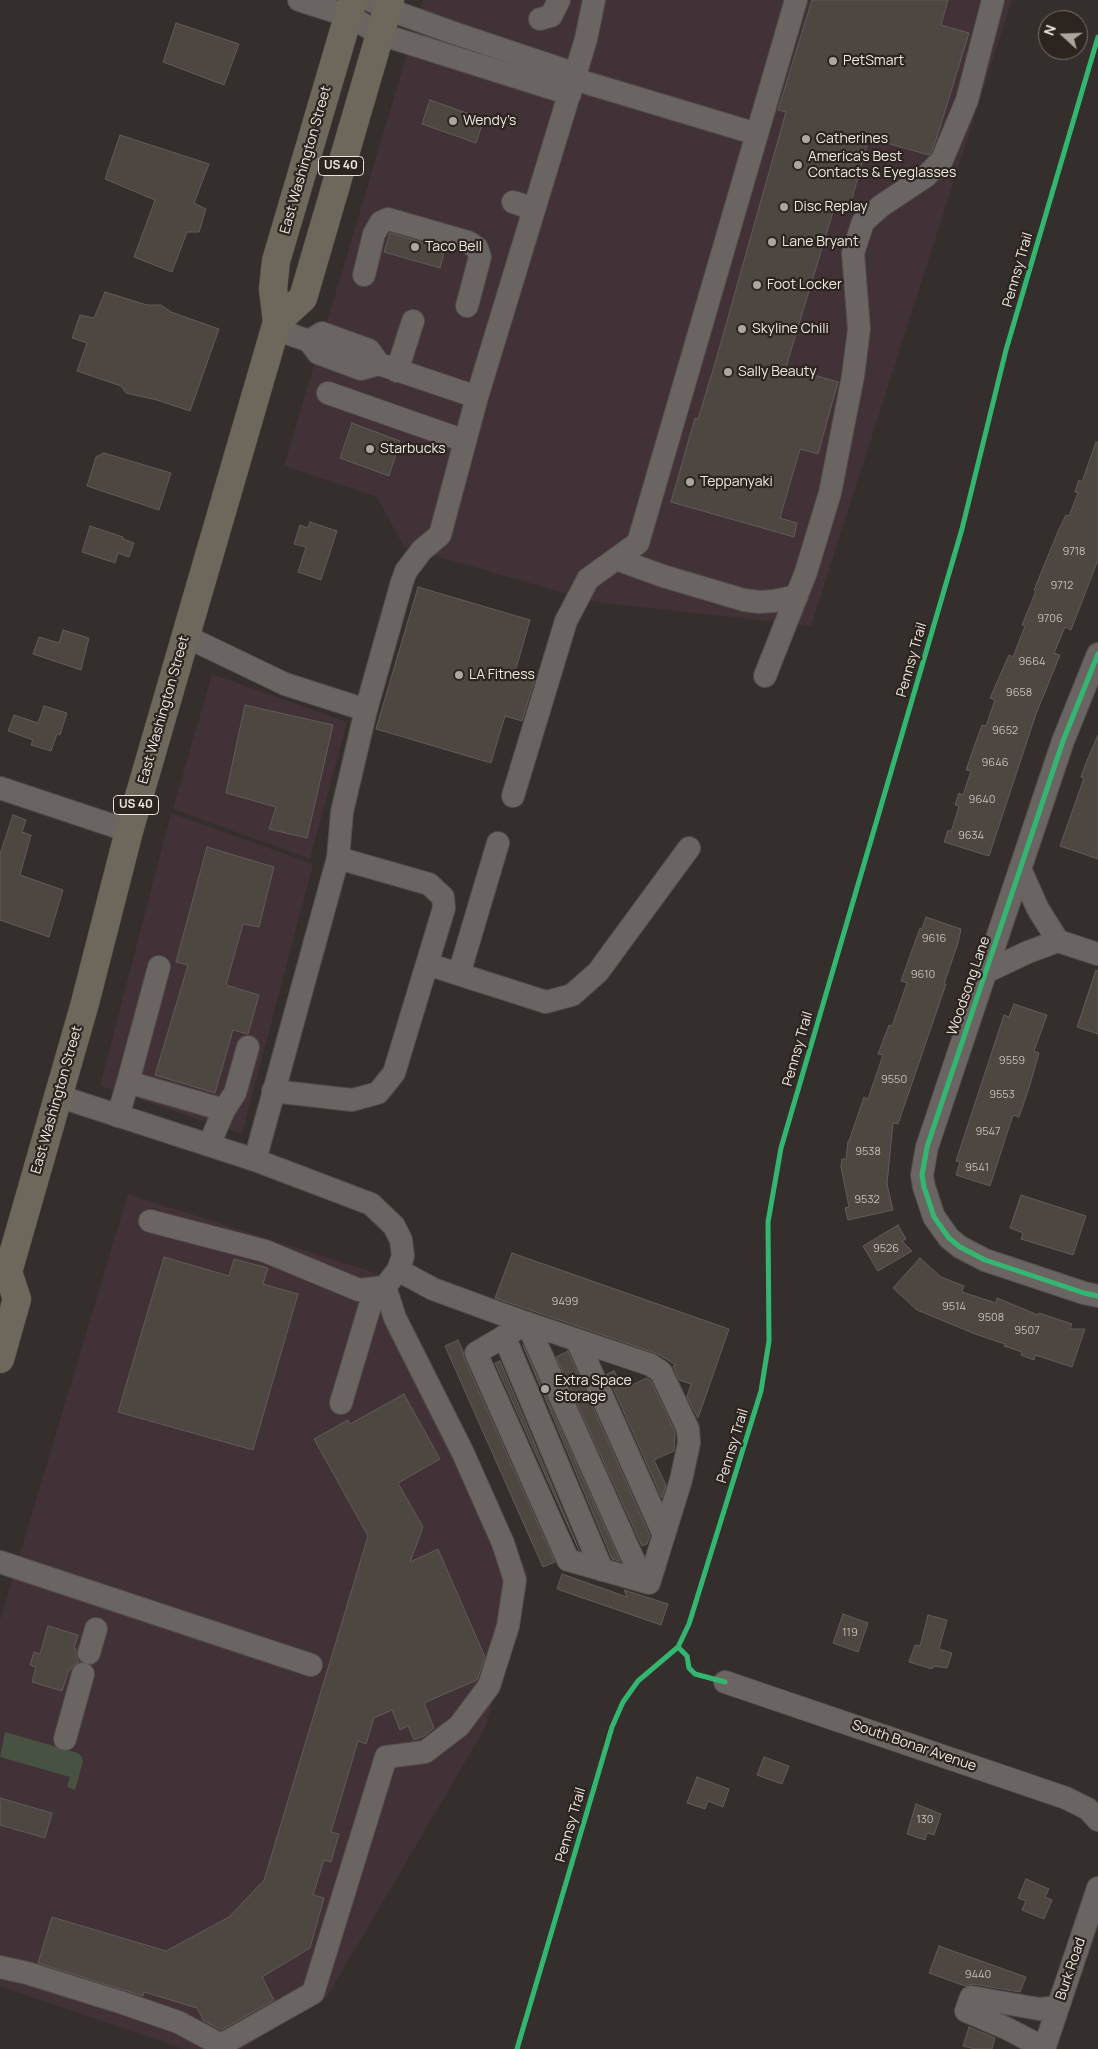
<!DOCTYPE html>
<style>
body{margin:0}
#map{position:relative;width:1098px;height:2049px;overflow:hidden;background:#342f2c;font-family:Manrope,sans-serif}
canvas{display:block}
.north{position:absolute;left:1038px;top:10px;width:50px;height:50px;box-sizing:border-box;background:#2c241e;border:1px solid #79726c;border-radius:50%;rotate:290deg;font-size:14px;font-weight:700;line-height:20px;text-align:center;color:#ece6e2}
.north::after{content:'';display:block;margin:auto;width:18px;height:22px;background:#aca6a2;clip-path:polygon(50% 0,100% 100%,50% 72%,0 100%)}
</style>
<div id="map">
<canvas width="1098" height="2049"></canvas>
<div class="north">N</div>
</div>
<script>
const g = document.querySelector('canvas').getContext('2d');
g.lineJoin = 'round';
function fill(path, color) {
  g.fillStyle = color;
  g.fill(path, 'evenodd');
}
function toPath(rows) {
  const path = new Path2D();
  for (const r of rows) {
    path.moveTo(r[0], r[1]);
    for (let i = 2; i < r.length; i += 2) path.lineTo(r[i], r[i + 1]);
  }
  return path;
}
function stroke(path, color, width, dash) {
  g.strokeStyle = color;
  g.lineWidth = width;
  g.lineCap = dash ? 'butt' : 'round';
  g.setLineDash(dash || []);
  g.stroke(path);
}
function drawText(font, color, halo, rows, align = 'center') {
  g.font = font + ' Manrope,sans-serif';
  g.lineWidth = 4.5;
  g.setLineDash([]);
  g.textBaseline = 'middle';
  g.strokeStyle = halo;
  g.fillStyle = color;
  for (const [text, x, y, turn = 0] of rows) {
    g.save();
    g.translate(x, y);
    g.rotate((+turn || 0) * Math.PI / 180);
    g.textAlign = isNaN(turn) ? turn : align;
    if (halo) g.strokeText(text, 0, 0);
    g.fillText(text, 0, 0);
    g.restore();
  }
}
fill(toPath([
 [423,0,1012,0,811,626,595,602,404,547,377,497,284,466],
 [212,674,347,722,310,859,173,809],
 [171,813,313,864,242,1134,100,1086],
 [128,1194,379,1274,528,1574,485,1728,327,1997,241,2049,183,2049,0,1986,0,1620]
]), '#423137');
fill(toPath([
 [5,1732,78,1753,82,1757,83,1762,75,1790,67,1787,70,1777,0,1757]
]), '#475242');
const building = toPath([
 [812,0,948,0,941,25,969,33,937,137,931,153,929,155,869,138,850,206,836,202,786,367,838,382,818,454,800,449,780,518,797,523,794,537,671,502,695,418,698,419,716,360,786,112,778,110,812,0],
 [176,23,239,44,224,85,163,62,176,23],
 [430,100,484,119,476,143,422,124,430,100],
 [120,135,209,164,194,203,206,209,199,232,187,232,172,272,134,257,155,200,105,179,120,135],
 [390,233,445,249,440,268,384,252,390,233],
 [105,292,147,305,161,305,171,312,219,329,190,411,157,400,126,393,121,386,77,371,87,343,72,338,80,315,94,318,105,292],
 [352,423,400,441,389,476,340,458,352,423],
 [1096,442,1098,442,1098,560,1071,630,1065,627,1054,653,1060,655,1036,714,989,856,944,842,948,830,951,832,959,806,955,805,959,793,963,795,971,771,966,770,978,736,982,725,986,726,995,700,990,698,1009,655,1013,657,1025,626,1022,625,1036,591,1034,590,1059,529,1066,515,1069,516,1078,493,1075,492,1079,480,1082,482,1096,442],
 [104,453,171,473,159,510,87,486,96,457,104,453],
 [310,522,337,531,321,580,298,572,306,547,294,544,300,525,308,528,310,522],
 [90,526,123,537,123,539,134,543,129,557,118,553,115,563,82,552,90,526],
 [418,587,530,620,515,672,535,678,522,721,505,716,491,763,376,729,418,587],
 [63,630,89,638,81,670,33,654,39,637,59,643,63,630],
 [245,705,333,725,307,838,269,829,276,807,226,793,245,705],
 [44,706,67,713,60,735,57,734,51,751,31,745,33,740,8,731,14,715,38,723,44,706],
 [1098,735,1098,859,1060,846,1084,778,1081,777,1086,763,1098,735],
 [13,815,26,820,22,832,31,835,20,875,63,890,49,937,0,920,0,854,13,815],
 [207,847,274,867,259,927,243,924,226,985,259,995,248,1034,233,1030,215,1093,155,1075,188,965,176,962,207,847],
 [926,917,961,929,958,943,944,984,946,984,898,1124,893,1123,887,1184,893,1210,848,1220,845,1208,849,1207,841,1167,842,1159,846,1159,848,1141,849,1141,864,1097,868,1099,883,1055,878,1054,889,1025,892,1026,907,983,901,981,920,928,922,929,926,917],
 [1096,970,1098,971,1098,1034,1077,1027,1096,970],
 [1014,1004,1047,1015,1034,1051,1039,1053,1029,1088,1019,1117,1013,1115,990,1186,956,1175,960,1162,956,1161,1004,1015,1009,1017,1014,1004],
 [1021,1195,1086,1216,1073,1255,1021,1239,1023,1233,1010,1228,1021,1195],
 [898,1225,906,1239,902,1241,912,1251,878,1271,863,1246,898,1225],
 [512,1253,729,1329,698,1418,687,1397,691,1384,679,1380,673,1366,676,1365,658,1354,495,1298,512,1253],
 [164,1257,229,1276,234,1259,268,1268,263,1284,298,1294,253,1450,118,1412,164,1257],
 [920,1258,941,1277,964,1286,962,1292,996,1303,997,1298,1038,1315,1039,1313,1072,1324,1070,1329,1085,1329,1072,1367,1035,1355,1034,1360,1021,1355,1022,1352,1004,1346,1005,1344,975,1334,917,1310,893,1288,920,1258],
 [458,1340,463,1351,464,1358,555,1562,543,1567,445,1346,458,1340],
 [523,1345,620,1561,619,1561,612,1559,523,1345],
 [568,1351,650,1536,647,1544,642,1546,556,1357,568,1351],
 [500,1361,579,1550,495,1363,500,1361],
 [614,1371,623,1389,647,1378,651,1381,675,1432,674,1451,654,1460,666,1485,662,1498,607,1374,614,1371],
 [404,1394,440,1459,398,1483,423,1527,410,1562,438,1549,485,1657,477,1680,424,1703,434,1728,424,1736,414,1740,408,1726,400,1730,392,1710,374,1718,366,1744,358,1741,331,1832,339,1834,331,1862,324,1860,313,1895,324,1898,310,1948,262,1977,274,2000,221,2030,204,2021,197,2008,144,1992,143,1996,38,1963,52,1917,166,1951,229,1917,264,1880,368,1536,314,1439,348,1420,350,1424,404,1394],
 [562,1574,627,1597,624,1590,668,1604,661,1625,557,1589,562,1574],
 [843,1614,868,1623,858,1652,833,1643,843,1614],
 [928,1615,947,1620,939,1649,952,1653,947,1668,933,1666,932,1669,909,1662,915,1645,920,1646,928,1615],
 [48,1626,78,1635,74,1649,76,1649,76,1656,79,1662,74,1665,70,1670,69,1670,62,1691,32,1682,36,1667,30,1665,34,1652,40,1654,48,1626],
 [764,1757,789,1766,782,1784,757,1775,764,1757],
 [697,1777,729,1789,723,1807,708,1801,705,1809,687,1803,697,1777],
 [0,1798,52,1813,45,1838,0,1825,0,1798],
 [916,1804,941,1814,934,1835,927,1833,925,1840,907,1834,916,1804],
 [1026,1879,1049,1889,1045,1897,1052,1900,1044,1919,1022,1910,1026,1901,1018,1898,1026,1879],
 [939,1946,1026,1977,1020,1992,973,1984,965,1986,929,1973,939,1946],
 [969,2027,995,2038,992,2049,975,2049,963,2046,969,2027]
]);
fill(building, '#4e4741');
stroke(building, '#5f5c59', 1);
const minor = toPath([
 [299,0,349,16,380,34,570,94],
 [370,0,387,9,454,33,576,74],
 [540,19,551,16,559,0],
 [574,79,757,134],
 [513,202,534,209],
 [364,275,374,234,381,222,388,219,468,242,477,248,480,257,467,306],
 [275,329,309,341,318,353,361,369,379,364,477,397],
 [309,341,322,333,369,350,379,364],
 [397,371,413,321],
 [328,393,465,441],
 [616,559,663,576,744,600,759,602,774,601,797,596],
 [185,636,285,684,366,710],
 [1098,654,1063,741,927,1147,922,1175,924,1187,934,1217,949,1238,960,1247,985,1260,1084,1293,1098,1296],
 [765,676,806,572,830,493,853,376,859,329,853,253,863,222,881,206,926,176,942,160,967,100,993,0],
 [0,788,129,831],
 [513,796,566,621,588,579,638,543,796,0],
 [1020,869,1038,909,1058,941],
 [1058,941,1098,954],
 [427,964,546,1002,572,995,598,972,689,848],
 [986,972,1028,952,1058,941],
 [459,974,498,843],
 [128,1082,159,967],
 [273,1091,352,1100,378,1093,394,1073,444,908,443,897,429,884,338,858],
 [58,1096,255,1160,371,1204,394,1226,401,1240,403,1256,398,1270,385,1287,359,1290,265,1251,150,1221],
 [224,1110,235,1093,248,1047],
 [118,1116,128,1082,224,1110,209,1145],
 [255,1160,338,858,342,812,366,710,402,582,406,571,422,550,440,535,477,397,586,39,594,0],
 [398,1270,433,1289,493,1311,527,1323,577,1340,651,1365,661,1372,688,1429,689,1443,681,1480,649,1583,568,1560,476,1353,527,1323,643,1581],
 [504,1336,602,1570],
 [577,1340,664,1535],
 [341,1403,375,1289],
 [0,1562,311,1665],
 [89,1653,96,1629],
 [725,1682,1066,1798,1088,1809,1098,1820],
 [65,1739,83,1674],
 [0,1967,27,1973,120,2002,178,2022,221,2045,313,1993,386,1757,425,1752,459,1726,489,1686,508,1626,515,1580,503,1543,463,1453,395,1318,385,1287],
 [1044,2048,1008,2029,966,2011,971,1997,1039,2009,1058,2007],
 [1044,2049,1098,1888]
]);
const major = toPath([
 [277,322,303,298,390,0],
 [0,1279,8,1272,85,1003,129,831,277,322,273,289,276,261,353,0],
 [0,1359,17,1299,8,1272]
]);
stroke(minor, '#514d4a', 24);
stroke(major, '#514d4a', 29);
stroke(minor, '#6a6563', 22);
stroke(major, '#6e685c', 28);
stroke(toPath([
 [1098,654,1063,741,927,1147,922,1175,924,1187,934,1217,949,1238,960,1247,985,1260,1084,1293,1098,1296],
 [678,1647,687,1656,689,1668,695,1674,725,1682],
 [517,2049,612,1727,623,1702,638,1681,678,1647,689,1624,761,1391,769,1341,768,1222,781,1148,962,529,1006,350,1098,37]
]), '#33b770', 5);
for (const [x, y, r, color] of [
 [833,61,5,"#aca6a2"],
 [453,121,5,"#aca6a2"],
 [806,139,5,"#aca6a2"],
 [798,165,5,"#aca6a2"],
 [784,207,5,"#aca6a2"],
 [772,242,5,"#aca6a2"],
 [415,247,5,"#aca6a2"],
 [757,285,5,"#aca6a2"],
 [742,329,5,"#aca6a2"],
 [728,372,5,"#aca6a2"],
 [370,449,5,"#aca6a2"],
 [690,482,5,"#aca6a2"],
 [459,675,5,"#aca6a2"],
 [545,1389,5,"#aca6a2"]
]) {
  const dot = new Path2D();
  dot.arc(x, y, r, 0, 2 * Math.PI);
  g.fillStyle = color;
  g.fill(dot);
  stroke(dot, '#2c241e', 2);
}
drawText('11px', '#c4beba', null, [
 ["9718",1074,552],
 ["9712",1062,586],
 ["9706",1050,619],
 ["9664",1032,662],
 ["9658",1019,693],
 ["9652",1005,731],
 ["9646",995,763],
 ["9640",982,800],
 ["9634",971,836],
 ["9616",934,939],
 ["9610",923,975],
 ["9559",1012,1061],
 ["9550",894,1080],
 ["9553",1002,1095],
 ["9547",988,1132],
 ["9538",868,1152],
 ["9541",977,1168],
 ["9532",867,1200],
 ["9526",886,1249],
 ["9499",565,1302],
 ["9514",954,1307],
 ["9508",991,1318],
 ["9507",1027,1331],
 ["119",850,1633],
 ["130",925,1820],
 ["9440",978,1975]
]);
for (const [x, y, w] of [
 [341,166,45],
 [136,805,45]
]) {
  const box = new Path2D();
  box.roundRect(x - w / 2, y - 9.5, w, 19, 4);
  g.fillStyle = '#2c241e';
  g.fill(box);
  stroke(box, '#ece6e2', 1);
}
drawText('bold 12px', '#ece6e2', null, [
 ["US 40",341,166],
 ["US 40",136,805]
]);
drawText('14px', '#ece6e2', '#2c241e', [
 ["PetSmart",843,61],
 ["Wendy's",463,121],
 ["Catherines",816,139],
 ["America's Best",808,157],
 ["Contacts & Eyeglasses",808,173],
 ["Disc Replay",794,207],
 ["Lane Bryant",782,242],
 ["Taco Bell",425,247],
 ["Foot Locker",767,285],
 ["Skyline Chili",752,329],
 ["Sally Beauty",738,372],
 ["Starbucks",380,449],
 ["Teppanyaki",700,482],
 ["LA Fitness",469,675],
 ["Extra Space",555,1381],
 ["Storage",555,1397]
], 'left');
drawText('14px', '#ece6e2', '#2c241e', [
 ["East Washington Street",306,160,-74],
 ["Pennsy Trail",1018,270,-74],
 ["Pennsy Trail",912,660,-74],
 ["East Washington Street",164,710,-74],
 ["Woodsong Lane",969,986,-71],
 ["Pennsy Trail",798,1049,-74],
 ["East Washington Street",57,1100,-74],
 ["Pennsy Trail",733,1446,-73],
 ["South Bonar Avenue",914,1746,19],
 ["Pennsy Trail",571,1825,-74],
 ["Burk Road",1071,1969,-71]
]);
</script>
